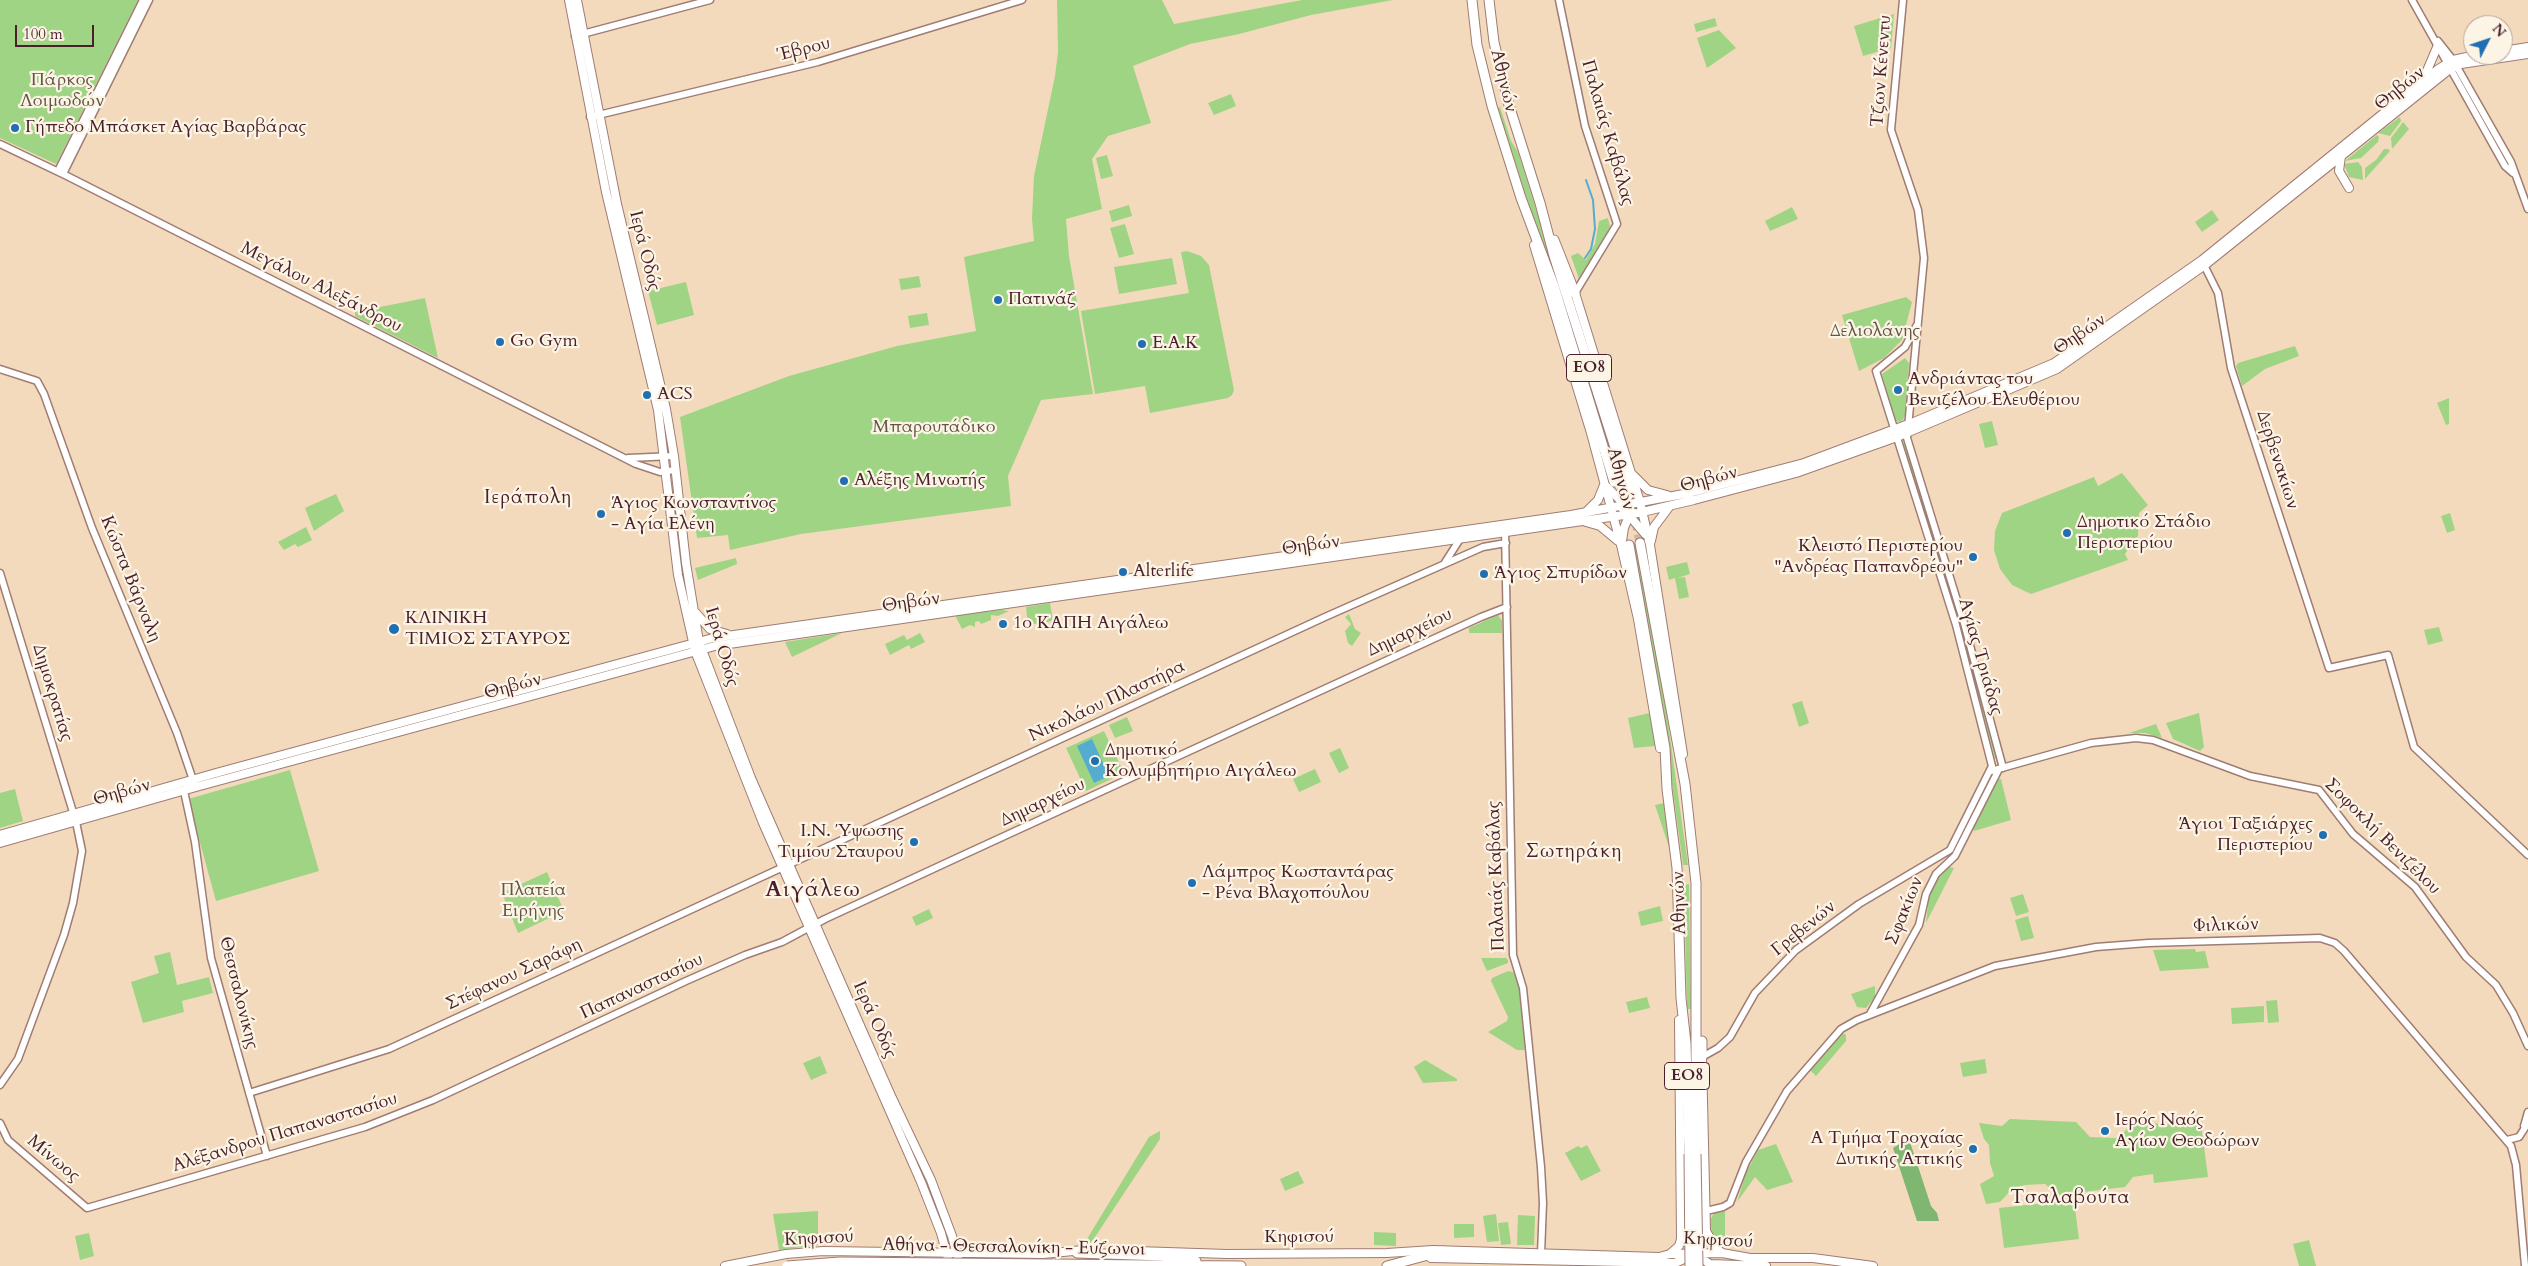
<!DOCTYPE html>
<meta charset="utf-8">
<style>
body{margin:0}
#map{position:relative;width:2528px;height:1266px;overflow:hidden;background:#f4dabc;font-family:Cardo,serif}
canvas{display:block}
.north{position:absolute;left:2463px;top:15px;width:50px;height:50px;box-sizing:border-box;background:#fcf5e5;border:1px solid #b59f9b;border-radius:50%;rotate:49deg;font-size:14px;font-weight:700;line-height:20px;text-align:center;color:#4a1f2b}
.north::after{content:'';display:block;margin:auto;width:18px;height:22px;background:#1f6fb2;clip-path:polygon(50% 0,100% 100%,50% 72%,0 100%)}
.scale{position:absolute;left:15px;top:25px;width:79px;height:22px;box-sizing:border-box;border:2px solid #4a1f2b;border-top:0;padding-left:6px;font-size:15px;line-height:18px;white-space:nowrap;color:#4a1f2b;-webkit-text-stroke:4px #fcf5e5;paint-order:stroke}
</style>
<div id="map">
<canvas width="2528" height="1266"></canvas>
<div class="north">N</div>
<div class="scale">100 m</div>
</div>
<script>
const g = document.querySelector('canvas').getContext('2d');
g.lineJoin = 'round';
function fill(path, color) {
  g.fillStyle = color;
  g.fill(path, 'evenodd');
}
function toPath(rows) {
  const path = new Path2D();
  for (const r of rows) {
    path.moveTo(r[0], r[1]);
    for (let i = 2; i < r.length; i += 2) path.lineTo(r[i], r[i + 1]);
  }
  return path;
}
function stroke(path, color, width, dash) {
  g.strokeStyle = color;
  g.lineWidth = width;
  g.lineCap = dash ? 'butt' : 'round';
  g.setLineDash(dash || []);
  g.stroke(path);
}
function drawText(font, color, halo, rows, align = 'center') {
  g.font = font + ' Cardo,serif';
  g.lineWidth = 4.5;
  g.setLineDash([]);
  g.textBaseline = 'middle';
  g.strokeStyle = halo;
  g.fillStyle = color;
  for (const [text, x, y, turn = 0] of rows) {
    g.save();
    g.translate(x, y);
    g.rotate((+turn || 0) * Math.PI / 180);
    g.textAlign = isNaN(turn) ? turn : align;
    if (halo) g.strokeText(text, 0, 0);
    g.fillText(text, 0, 0);
    g.restore();
  }
}
fill(toPath([
 [0,0,138,0,56,164,0,138],
 [1057,0,1162,0,1174,24,1302,0,1393,0,1311,15,1239,34,1190,44,1133,66,1151,123,1108,136,1092,159,1102,209,1066,219,1069,256,1093,394,1041,400,1008,476,1011,506,801,534,730,550,728,535,697,538,680,417,789,376,897,346,976,331,964,257,1034,241,1032,219,1034,176,1055,76,1058,52],
 [1894,14,1891,48,1863,56,1854,26],
 [1715,18,1717,26,1696,32,1694,24],
 [1719,30,1736,48,1707,68,1697,38],
 [1231,94,1236,106,1214,115,1208,103],
 [1500,107,1511,141,1518,152,1621,480,1617,482,1498,108],
 [2400,117,2401,121,2390,136,2378,133],
 [2403,122,2409,129,2392,149,2391,138],
 [2377,135,2379,137,2378,142,2361,158,2345,161],
 [2384,149,2388,149,2390,151,2365,179,2365,168,2376,160],
 [1107,155,1113,176,1101,179,1096,158],
 [2358,162,2362,167,2363,180,2349,177,2344,164],
 [1129,205,1132,216,1112,222,1109,211],
 [1792,207,1798,219,1770,231,1765,221],
 [2212,210,2219,220,2202,232,2195,222],
 [1608,218,1610,227,1579,279,1571,256,1578,253,1586,260,1595,244,1599,221],
 [1125,224,1134,254,1119,258,1110,228],
 [1187,251,1201,256,1209,265,1234,390,1232,395,1228,398,1150,413,1145,386,1095,394,1081,311,1189,293,1181,252],
 [1172,258,1177,284,1119,294,1114,267],
 [919,276,921,287,901,290,899,279],
 [686,282,694,315,657,325,648,291],
 [1906,297,1912,302,1902,340,1884,358,1859,371,1842,315],
 [425,298,438,358,355,316,355,312],
 [927,313,929,325,910,328,908,316],
 [2295,346,2299,356,2265,369,2242,386,2236,366,2238,363],
 [1905,358,1909,363,1905,415,1903,420,1899,422,1895,420,1882,374],
 [2449,398,2449,424,2446,425,2437,403],
 [1992,421,1998,445,1985,448,1979,424],
 [1906,443,1931,525,1928,526,1903,444],
 [2122,473,2148,505,2139,513,2138,536,2125,554,2128,560,2031,594,2012,585,2000,569,1994,550,1995,531,2002,513,2094,477,2098,486],
 [336,494,344,511,314,531,305,508],
 [2450,513,2455,530,2447,533,2441,516],
 [306,527,312,540,298,547,295,544,284,550,278,542],
 [1936,539,1962,623,1998,758,1995,759,1959,624,1933,540],
 [1636,543,1665,702,1688,865,1683,865,1661,703,1632,544],
 [736,558,737,564,698,580,695,568],
 [1687,562,1690,574,1677,578,1685,577,1689,597,1679,599,1675,578,1669,580,1666,567],
 [1050,603,1053,621,1028,625,1026,607],
 [1002,610,1009,611,998,616,991,615,991,620,981,624,979,621,975,622,975,627,970,625,962,629,955,615],
 [1349,614,1355,629,1361,633,1352,646,1348,643,1345,631,1351,624,1345,617],
 [1498,615,1502,621,1502,633,1469,633,1469,628],
 [2439,627,2443,641,2428,645,2424,630],
 [842,633,792,657,785,642],
 [920,633,925,642,911,649,909,645,890,655,885,644,904,635,907,640],
 [1802,701,1809,723,1799,727,1792,704],
 [1650,713,1655,746,1634,748,1628,718],
 [2199,713,2204,747,2200,751,2173,739,2166,723],
 [1127,717,1133,731,1115,738,1109,725],
 [2156,724,2162,738,2145,733,2129,733],
 [1104,731,1124,773,1086,791,1066,748],
 [1340,748,1349,768,1339,773,1329,753],
 [1315,769,1321,782,1299,792,1293,779],
 [290,770,319,871,216,901,188,799],
 [1998,779,2001,779,2011,820,1974,831,1973,829],
 [15,789,23,821,0,828,0,793],
 [1664,803,1665,804,1671,853,1655,805],
 [1949,867,1954,868,1926,923,1929,896,1942,871],
 [547,872,564,911,518,933,502,893],
 [1689,884,1691,1009,1687,1009,1684,885],
 [2023,894,2029,912,2016,916,2010,898],
 [1660,906,1663,921,1641,926,1638,912],
 [929,909,933,918,916,926,912,917],
 [2028,916,2034,938,2021,941,2015,920],
 [2195,949,2196,952,2205,951,2209,968,2160,971,2153,950],
 [170,952,177,985,209,977,213,993,182,1001,184,1012,143,1023,131,982,159,973,154,956],
 [1481,958,1506,958,1508,960,1508,963,1487,971],
 [1508,971,1513,972,1518,980,1525,1050,1517,1050,1488,1032,1507,1021,1508,1017,1491,981,1492,978],
 [1875,986,1875,997,1866,1008,1857,1007,1851,994],
 [1647,997,1650,1008,1629,1013,1626,1002],
 [2277,1000,2279,1022,2268,1023,2266,1001],
 [2264,1006,2264,1022,2232,1024,2231,1008],
 [1843,1033,1846,1035,1846,1041,1816,1076,1810,1070],
 [820,1056,827,1073,811,1080,803,1063],
 [1985,1059,1987,1073,1963,1077,1960,1063],
 [1425,1060,1457,1079,1457,1081,1423,1083,1414,1067],
 [2010,1119,2076,1122,2090,1137,2112,1138,2117,1138,2134,1123,2201,1124,2208,1177,2154,1183,2153,1174,2133,1177,2125,1187,2058,1195,2045,1184,2025,1185,2013,1188,2000,1202,1986,1204,1980,1184,1994,1176,1990,1163,1989,1145,1984,1139,1979,1123,2002,1126],
 [1160,1131,1160,1139,1095,1237,1087,1247,1078,1246,1082,1239,1086,1241,1090,1234,1149,1137],
 [1776,1144,1793,1182,1767,1190,1755,1177,1737,1202,1746,1173,1758,1150],
 [1587,1145,1601,1171,1581,1181,1565,1153,1578,1146,1581,1148],
 [1298,1171,1304,1183,1285,1191,1280,1179],
 [2074,1200,2079,1239,2004,1248,1999,1208],
 [818,1211,818,1245,779,1250,773,1214],
 [1725,1211,1725,1241,1720,1246,1712,1235,1710,1220,1714,1213],
 [1496,1214,1499,1241,1487,1242,1483,1216],
 [1518,1215,1535,1216,1534,1245,1517,1245],
 [1508,1222,1511,1244,1501,1245,1498,1223],
 [1454,1224,1474,1224,1474,1237,1454,1238],
 [1374,1232,1396,1233,1396,1246,1374,1245],
 [89,1233,94,1256,80,1260,75,1236],
 [2309,1240,2316,1266,2299,1266,2293,1244]
]), '#9fd484');
fill(toPath([
 [1902,1142,1910,1142,1931,1206,1937,1213,1939,1221,1917,1221,1893,1148]
]), '#7fb672');
fill(toPath([
 [1092,739,1109,776,1094,783,1077,746]
]), '#54acd1');
stroke(toPath([
 [1585,258,1591,249,1595,229,1593,200,1586,180]
]), '#54acd1', 2);
stroke(toPath([
 [1636,521,1640,543]
]), '#d2b59f', 9, [9, 4.5]);
const minor = toPath([
 [1559,0,1585,126,1617,224,1575,293],
 [1903,0,1891,130,1918,210,1924,258,1907,438,1964,623,2003,768],
 [2412,0,2505,166,2513,173],
 [575,36,710,0],
 [2438,41,2453,60,2511,162,2528,209],
 [590,117,818,62,1022,0],
 [0,144,67,176,636,464,660,472,675,470],
 [58,171,143,0],
 [63,174,149,0],
 [2202,261,2218,293,2231,368,2329,668,2388,655,2414,747,2528,855],
 [0,369,37,381,44,394,92,528,177,733,194,783],
 [628,458,674,456],
 [1505,529,1513,955,1523,988,1541,1167,1543,1203,1541,1254],
 [1444,564,1460,539],
 [0,573,76,822,82,851,73,903,64,935,18,1059,0,1085],
 [1991,771,2091,743,2136,738,2153,740,2250,776,2319,790,2353,834,2415,887,2466,957,2496,985,2513,1013,2528,1046],
 [193,780,184,791,195,842,211,958,267,1156],
 [1870,1014,1919,925,1926,894,1936,874,1955,856,1999,769],
 [1702,1057,1718,1048,1730,1037,1755,993,1796,950,1859,904,1950,850,1992,766,1956,625,1876,371,1905,347,1917,325],
 [249,1093,389,1049,1325,617,1483,547,1506,543],
 [0,1123,8,1140,87,1208,365,1127,433,1100,686,981,745,955,782,942,825,919,961,856,1481,617,1507,607],
 [2524,1126,2528,1112],
 [2507,1140,2519,1137,2528,1123],
 [1706,1211,1723,1207,1730,1203,1746,1162,1787,1091,1841,1029,1857,1020,1995,966,2096,947,2148,943,2320,938,2335,943,2344,951,2511,1146,2516,1165,2525,1266]
]);
const major = toPath([
 [569,0,606,192,658,410,678,575,695,651,763,823,921,1182,941,1233,950,1266],
 [577,0,617,204,666,409,674,456,686,563,699,642,751,778,892,1098,931,1180,952,1236,960,1266],
 [2503,51,2528,47],
 [2423,80,2438,45],
 [2341,156,2339,171,2349,188],
 [1534,245,1591,433,1621,545,1638,619,1660,748],
 [1575,293,1640,502,1650,545,1683,754],
 [1633,475,1648,490,1667,495],
 [1607,487,1627,507],
 [1622,508,1630,493,1631,482],
 [1586,512,1598,500,1604,485],
 [1627,513,1645,534],
 [1586,522,1600,526,1618,541],
 [1622,541,1624,528,1631,511],
 [1651,541,1654,527,1669,507],
 [695,612,710,629,727,634],
 [0,835,216,773,713,638,1571,515,1689,493,1804,463,1914,422,2054,363,2202,260,2437,70,2453,60,2476,55],
 [0,843,196,787,715,646,1638,513,1694,500,1796,473,1897,437,2057,369,2205,265,2450,69,2461,64,2528,54],
 [1706,1231,1715,1247,1722,1253],
 [1137,1251,1227,1254,1387,1253,1433,1250,1659,1257,1670,1254,1722,1253,1750,1258,1813,1258,1873,1266],
 [1670,1254,1679,1246,1681,1239,1679,1020],
 [1696,1255,1710,1264,1766,1266],
 [1431,1258,1675,1263,1695,1254,1702,1245,1706,1231,1702,1057],
 [725,1266,786,1254,823,1251,1043,1254,1083,1250]
]);
const highway = toPath([
 [1472,0,1477,45,1492,106,1521,198,1554,286,1614,482],
 [1489,0,1494,42,1509,105,1540,203,1554,256,1625,479],
 [1554,240,1575,293],
 [1640,543,1685,784,1696,883,1696,1154],
 [1629,545,1665,748,1667,789,1677,868,1681,998,1686,1043,1689,1154],
 [1702,1041,1702,1057],
 [1077,1253,1163,1256,1196,1261],
 [1053,1264,1241,1266],
 [1387,1266,1443,1251]
]);
stroke(minor, '#9f7c74', 9);
stroke(major, '#9f7c74', 10);
stroke(highway, '#9f7c74', 11);
stroke(minor, '#fff', 6);
stroke(major, '#fff', 8);
stroke(highway, '#fff', 9);
const highwayBridge = toPath([
 [1689,1154,1690,1266],
 [1696,1154,1698,1266],
 [787,1266,840,1262,1053,1264]
]);
stroke(highwayBridge, '#9f7c74', 11, []);
stroke(highwayBridge, '#fff', 9);
for (const [x, y, r, color] of [
 [15,128,5,"#1f6fb2"],
 [998,300,5,"#1f6fb2"],
 [500,342,5,"#1f6fb2"],
 [1142,344,5,"#1f6fb2"],
 [1898,390,5,"#1f6fb2"],
 [647,395,5,"#1f6fb2"],
 [844,481,5,"#1f6fb2"],
 [601,514,5,"#1f6fb2"],
 [2067,533,5,"#1f6fb2"],
 [1973,557,5,"#1f6fb2"],
 [1123,572,5,"#1f6fb2"],
 [1484,574,5,"#1f6fb2"],
 [1003,624,5,"#1f6fb2"],
 [394,629,6,"#1f6fb2"],
 [1095,761,5,"#1f6fb2"],
 [2323,835,5,"#1f6fb2"],
 [914,842,5,"#1f6fb2"],
 [1192,883,5,"#1f6fb2"],
 [2105,1131,5,"#1f6fb2"],
 [1973,1149,5,"#1f6fb2"]
]) {
  const dot = new Path2D();
  dot.arc(x, y, r, 0, 2 * Math.PI);
  g.fillStyle = color;
  g.fill(dot);
  stroke(dot, '#fcf5e5', 2);
}
for (const [x, y, w] of [
 [1589,368,45],
 [1687,1076,45]
]) {
  const box = new Path2D();
  box.roundRect(x - w / 2, y - 13.5, w, 27, 4);
  g.fillStyle = '#fcf5e5';
  g.fill(box);
  stroke(box, '#4a1f2b', 1);
}
drawText('bold 16px', '#4a1f2b', null, [
 ["ΕΟ8",1589,368],
 ["ΕΟ8",1687,1076]
]);
drawText('18px', '#4a1f2b', '#fcf5e5', [
 ["Έβρου",804,50,-14],
 ["Τζων Κένεντυ",1882,71,-86],
 ["Αθηνών",1503,81,76],
 ["Θηβών",2400,89,-39],
 ["Παλαιάς Καβάλας",1607,133,74],
 ["Ιερά Οδός",644,251,76],
 ["Μεγάλου Αλεξάνδρου",321,288,27],
 ["Θηβών",2080,335,-34],
 ["Δερβενακίων",2277,460,72],
 ["Αθηνών",1620,479,75],
 ["Θηβών",1709,480,-15],
 ["Θηβών",1311,546,-8],
 ["Κώστα Βάρναλη",130,579,68],
 ["Θηβών",911,603,-8],
 ["Δημαρχείου",1410,633,-25],
 ["Ιερά Οδός",721,647,74],
 ["Αγίας Τριάδας",1980,657,74],
 ["Θηβών",513,687,-15],
 ["Δημοκρατίας",52,693,73],
 ["Νικολάου Πλαστήρα",1107,702,-25],
 ["Θηβών",122,793,-16],
 ["Δημαρχείου",1043,803,-25],
 ["Σοφοκλή Βενιζέλου",2382,837,45],
 ["Παλαιάς Καβάλας",1497,876,-92],
 ["Αθηνών",1680,903,-92],
 ["Σφακίων",1905,911,-68],
 ["Φιλικών",2226,926,-2],
 ["Γρεβενών",1804,929,-39],
 ["Στέφανου Σαράφη",514,975,-25],
 ["Παπαναστασίου",642,987,-25],
 ["Θεσσαλονίκης",238,993,76],
 ["Ιερά Οδός",874,1020,66],
 ["Αλέξανδρου Παπαναστασίου",285,1133,-17],
 ["Μίνωος",53,1159,40],
 ["Κηφισού",1299,1238],
 ["Κηφισού",819,1239,-3],
 ["Κηφισού",1718,1241,3],
 ["Αθήνα - Θεσσαλονίκη - Εύζωνοι",1014,1248,1]
]);
drawText('18px', '#645546', '#fcf5e5', [
 ["Πάρκος",62,81],
 ["Λοιμωδών",62,102],
 ["Δελιολάνης",1875,332],
 ["Μπαρουτάδικο",934,428],
 ["Πλατεία",533,891],
 ["Ειρήνης",533,912]
]);
drawText('18px', '#4a1f2b', '#fcf5e5', [
 ["Γήπεδο Μπάσκετ Αγίας Βαρβάρας",25,128],
 ["Πατινάζ",1008,300],
 ["Go Gym",510,342],
 ["E.A.K",1152,344],
 ["Ανδριάντας του",1908,380],
 ["Βενιζέλου Ελευθέριου",1908,401],
 ["ACS",657,395],
 ["Αλέξης Μινωτής",854,481],
 ["Άγιος Κωνσταντίνος",611,504],
 ["- Αγία Ελένη",611,525],
 ["Δημοτικό Στάδιο",2077,523],
 ["Περιστερίου",2077,544],
 ["Κλειστό Περιστερίου",1963,547,"right"],
 ["\"Ανδρέας Παπανδρέου\"",1963,568,"right"],
 ["Alterlife",1133,572],
 ["Άγιος Σπυρίδων",1494,574],
 ["ΚΛΙΝΙΚΗ",405,619],
 ["ΤΙΜΙΟΣ ΣΤΑΥΡΟΣ",405,640],
 ["1ο ΚΑΠΗ Αιγάλεω",1013,624],
 ["Δημοτικό",1105,751],
 ["Κολυμβητήριο Αιγάλεω",1105,772],
 ["Άγιοι Ταξιάρχες",2313,825,"right"],
 ["Περιστερίου",2313,846,"right"],
 ["Ι.Ν. Ύψωσης",904,832,"right"],
 ["Τιμίου Σταυρού",904,853,"right"],
 ["Λάμπρος Κωσταντάρας",1202,873],
 ["- Ρένα Βλαχοπόυλου",1202,894],
 ["Ιερός Ναός",2115,1121],
 ["Αγίων Θεοδώρων",2115,1142],
 ["Α Τμήμα Τροχαίας",1963,1139,"right"],
 ["Δυτικής Αττικής",1963,1160,"right"]
], 'left');
g.letterSpacing = '1px';
drawText('19px', '#4a1f2b', '#fcf5e5', [
 ["Ιεράπολη",528,499],
 ["Σωτηράκη",1574,853],
 ["Τσαλαβούτα",2070,1199]
]);
g.letterSpacing = '0px';
g.letterSpacing = '1px';
drawText('bold 22px', '#4a1f2b', '#fcf5e5', [
 ["Αιγάλεω",813,891]
]);
g.letterSpacing = '0px';
</script>
